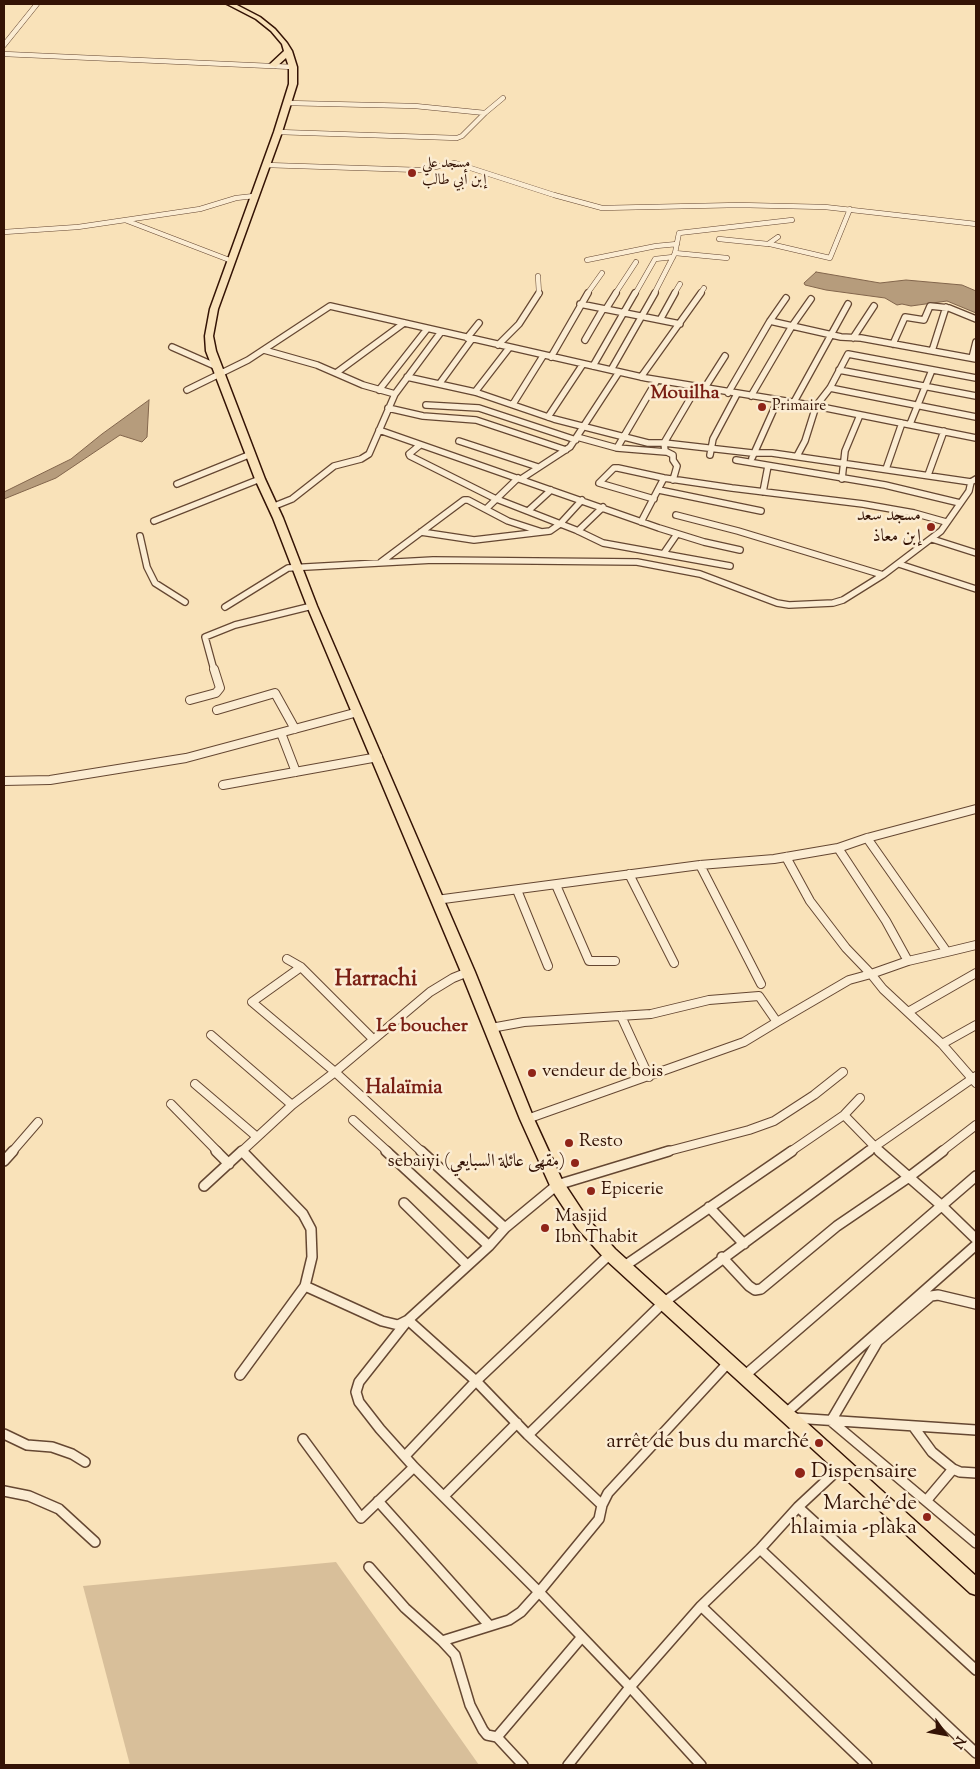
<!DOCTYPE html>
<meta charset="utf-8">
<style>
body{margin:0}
#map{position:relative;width:980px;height:1769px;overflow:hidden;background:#f9e2b9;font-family:"Sorts Mill Goudy",serif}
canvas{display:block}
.frame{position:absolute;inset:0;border:5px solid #341305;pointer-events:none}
.north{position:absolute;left:920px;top:1709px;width:50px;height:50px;-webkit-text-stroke:4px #fbecd2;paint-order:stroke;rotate:122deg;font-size:14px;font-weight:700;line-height:20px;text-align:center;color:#341305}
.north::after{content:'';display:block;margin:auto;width:18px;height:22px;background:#341305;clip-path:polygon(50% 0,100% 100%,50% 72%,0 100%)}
</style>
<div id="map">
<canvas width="980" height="1769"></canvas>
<div class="frame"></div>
<div class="north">N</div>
</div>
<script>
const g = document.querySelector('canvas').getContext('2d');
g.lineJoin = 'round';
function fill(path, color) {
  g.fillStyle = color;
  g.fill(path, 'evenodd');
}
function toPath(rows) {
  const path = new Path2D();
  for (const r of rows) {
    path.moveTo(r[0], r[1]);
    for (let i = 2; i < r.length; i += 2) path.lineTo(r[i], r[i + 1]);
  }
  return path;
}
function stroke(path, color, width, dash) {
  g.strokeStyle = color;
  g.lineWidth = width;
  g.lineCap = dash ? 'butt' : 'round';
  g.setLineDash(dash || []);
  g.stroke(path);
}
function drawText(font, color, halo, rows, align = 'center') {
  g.font = font + ' "Sorts Mill Goudy",Amiri,serif';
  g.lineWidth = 5;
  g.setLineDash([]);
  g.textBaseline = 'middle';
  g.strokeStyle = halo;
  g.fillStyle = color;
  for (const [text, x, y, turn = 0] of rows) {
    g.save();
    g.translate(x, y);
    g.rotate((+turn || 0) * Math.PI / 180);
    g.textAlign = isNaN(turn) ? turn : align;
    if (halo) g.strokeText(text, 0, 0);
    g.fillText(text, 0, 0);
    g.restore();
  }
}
fill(toPath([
 [336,1562,479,1765,130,1765,83,1586]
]), '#d8bf9a');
const water = toPath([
 [816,272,880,283,906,280,962,285,976,291,976,313,947,301,911,306,902,304,897,305,885,298,826,290,805,285,804,283,816,272],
 [149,400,147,437,142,442,120,435,56,478,4,499,4,492,71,459,102,434,149,400]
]);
fill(water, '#b69c7c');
stroke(water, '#82654c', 1);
const minorFar3 = toPath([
 [4,45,37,4],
 [4,54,293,67],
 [287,103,415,106,485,113,503,98],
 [278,132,457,138,462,136,485,113],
 [266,165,420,170,455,163,554,195,602,208,739,205,825,207,976,224],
 [125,220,232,261],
 [4,232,78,227,200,209,236,198,254,196],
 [719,239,768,244,778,237],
 [770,244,830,258,850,209],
 [675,253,727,258],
 [587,260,656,246,677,244],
 [538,276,539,294],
 [587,294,602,273],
 [615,294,636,262],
 [635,294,655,259,673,257],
 [654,294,675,253,679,233,792,220],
 [674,294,680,284],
 [700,294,704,288]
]);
const minorFar2 = toPath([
 [580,304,680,324],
 [606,309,616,293],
 [660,320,675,293],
 [770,321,841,337,861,338,976,359],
 [467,338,479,323],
 [853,338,874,306],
 [585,340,603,309],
 [893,344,905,317,924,320,930,306,949,308,976,319],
 [498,345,519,324,539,293],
 [172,347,215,366],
 [264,350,317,365,363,385,395,394],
 [932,351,946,307],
 [551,357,588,293],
 [972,358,976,342],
 [593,366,635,293],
 [611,370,655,293],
 [839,370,976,396],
 [336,373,404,323],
 [407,377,475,392,554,419,648,443,664,443,752,453,772,453,971,482],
 [641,377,701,293],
 [440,383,472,339],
 [830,388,976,417],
 [704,389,725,356],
 [187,390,248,360,330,306,646,378,816,406,976,438],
 [379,390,427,329],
 [475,392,509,348],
 [728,393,770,321,786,298],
 [751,396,792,326,811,299],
 [794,402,848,304],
 [513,404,543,356],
 [426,405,479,408,576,440],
 [388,408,423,416,476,420,566,450],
 [548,417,583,364],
 [910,424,932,370],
 [379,430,659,528,704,542,740,550],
 [577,437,617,448,657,380],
 [459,441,538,467],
 [420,445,409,454,410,456,494,498,576,530,603,543,730,566],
 [617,448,666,452],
 [710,455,713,439,737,394],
 [797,456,805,441,816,406,830,388,848,354,976,378],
 [752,458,778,400],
 [736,460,885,485,960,503],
 [886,469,902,423],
 [928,475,944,431],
 [521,479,570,447,619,372],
 [842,479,845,451,860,415],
 [673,480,677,466,673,460,673,455,665,451,664,443,697,387],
 [177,484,251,454],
 [659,490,761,511],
 [763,492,768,466],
 [654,499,599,483,614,468,618,468,664,478,732,488,863,504,914,513,946,522],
 [272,507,292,499,334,466,361,459,369,454,395,394,441,332],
 [486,509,518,478],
 [528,511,551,490],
 [676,515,738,531,883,575],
 [154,521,260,479],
 [641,522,664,478],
 [578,531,603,507],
 [421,532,474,540,550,531,560,524,582,500],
 [140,536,147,567,155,583,185,602],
 [932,539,976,553],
 [664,553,677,534],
 [381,562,464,500,468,500,508,521,542,532],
 [899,564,976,589],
 [225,607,288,568,433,560,637,562,700,574,777,603,789,605,833,603,843,600,883,575,941,531,969,491,971,482,976,479],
 [214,670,205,637,235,625,312,606]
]);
const minorFar1 = toPath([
 [190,700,216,693,220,688,214,669],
 [217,710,275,693,295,729],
 [281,733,296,772],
 [4,781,50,780,186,758,358,712],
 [223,785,378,757],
 [867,838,947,952,908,961,871,974,883,989,942,1044,976,1083],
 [838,848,886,921,908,961],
 [786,857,810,901,846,948,871,974],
 [700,865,761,984],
 [629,874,674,963],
 [556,885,589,961,615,961],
 [517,890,548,966],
 [436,900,700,865,774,859,838,848,867,838,976,809],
 [947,952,976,945],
 [287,959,301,967,373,1039],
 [301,967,252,1002,335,1072,422,1152],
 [908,1012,976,973],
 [621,1016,649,1077],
 [777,1022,849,980,871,974],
 [491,1028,524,1022,651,1014,709,1000,759,996,777,1022,744,1042,527,1119],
 [211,1035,292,1105],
 [942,1044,976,1025],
 [195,1084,257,1137],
 [171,1104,218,1152],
 [844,1115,880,1152],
 [353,1120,388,1152],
 [12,1152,38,1122],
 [241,1152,292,1105,335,1072,430,992,453,978,468,972],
 [665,1152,749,1130,774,1121,814,1095,843,1072],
 [790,1152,844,1115,860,1098],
 [867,1152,976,1076],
 [941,1152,976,1125]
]);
const minor = toPath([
 [216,1151,229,1164],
 [386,1151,489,1246],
 [421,1151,505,1228],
 [879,1151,942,1206,976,1239],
 [4,1161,13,1151],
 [204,1186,242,1151],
 [404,1203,467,1265],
 [709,1207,744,1244],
 [722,1257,749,1286,755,1290,761,1289,837,1226,909,1177,943,1151],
 [623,1267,792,1151],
 [305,1286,382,1321,398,1325,408,1320,489,1246,505,1228,557,1185,669,1151],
 [976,1304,938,1295,931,1296,878,1341,831,1421,976,1543],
 [240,1375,305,1286,312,1257,311,1229,303,1214,242,1151],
 [743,1377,976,1176],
 [786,1413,976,1245],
 [794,1418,976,1430],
 [913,1426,932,1452,953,1469,960,1472,976,1473],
 [4,1434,27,1445,52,1447,72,1454,85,1462],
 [528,1435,663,1303,869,1151],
 [303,1439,361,1518,414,1467],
 [405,1456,476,1381,610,1254],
 [4,1491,29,1496,59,1509,95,1542],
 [444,1496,517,1423],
 [378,1501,489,1625],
 [926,1501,953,1469],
 [602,1505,528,1435,476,1381,408,1320,359,1382,356,1392,359,1402,380,1429,414,1467,539,1592,630,1687,701,1765],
 [798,1507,976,1670],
 [760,1549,976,1753],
 [369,1567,405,1608,442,1641,509,1620,521,1612,539,1592,599,1519,602,1505,608,1493,728,1363],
 [701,1606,760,1549,798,1507,842,1466],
 [442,1641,455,1655,470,1705,483,1730,487,1735,497,1737,523,1765],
 [497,1737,581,1638],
 [568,1765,630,1687,701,1606,867,1765]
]);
const primary = toPath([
 [227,4,235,4,260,17,275,29,287,43,292,51,297,67,297,84,282,132,218,309,213,336,216,351,265,479,283,518,317,606,475,972,534,1119,562,1180,587,1218,615,1249,976,1576,976,1595,970,1593,605,1259,577,1228,552,1190,520,1119,461,972,307,606,273,518,255,479,206,351,205,336,210,309,274,132,289,84,289,67,286,58,276,67,269,65,284,51,282,44,271,31,256,19,227,4]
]);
stroke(minorFar3, '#654732', 5.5);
stroke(minorFar2, '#654732', 8);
stroke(minorFar1, '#654732', 10);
stroke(minor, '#654732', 12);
stroke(primary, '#341305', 3);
stroke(minorFar3, '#fbecd2', 4.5);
stroke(minorFar2, '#fbecd2', 5.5);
stroke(minorFar1, '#fbecd2', 8);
stroke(minor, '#fbecd2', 9);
fill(primary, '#f9e2b9');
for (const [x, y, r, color] of [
 [412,173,5,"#8f2418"],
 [762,407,5,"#8f2418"],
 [931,527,5,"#8f2418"],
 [532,1073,5,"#8f2418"],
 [569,1143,5,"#8f2418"],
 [575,1163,5,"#8f2418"],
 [591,1191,5,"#8f2418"],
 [545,1228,5,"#8f2418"],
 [819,1443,5,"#8f2418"],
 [800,1473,6,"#8f2418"],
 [927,1517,5,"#8f2418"]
]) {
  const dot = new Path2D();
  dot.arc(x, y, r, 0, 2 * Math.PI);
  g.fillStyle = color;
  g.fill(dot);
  stroke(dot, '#fbecd2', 2);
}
drawText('15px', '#341305', '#fbecd2', [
 ["مسجد علي",422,164],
 ["إبن أبي طالب",422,181],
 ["Primaire",772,407]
], 'left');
drawText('18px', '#341305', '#fbecd2', [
 ["مسجد سعد",921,517,"right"],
 ["إبن معاذ",921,538,"right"],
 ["vendeur de bois",542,1073],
 ["Resto",579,1143],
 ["sebaiyi (مقهى عائلة السبايعي)",565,1163,"right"],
 ["Epicerie",601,1191],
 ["Masjid",555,1218],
 ["Ibn Thabit",555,1239]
], 'left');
drawText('bold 19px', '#7a1f14', '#fbecd2', [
 ["Mouilha",685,395]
]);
drawText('bold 19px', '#7a1f14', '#fbecd2', [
 ["Le boucher",422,1028]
]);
drawText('bold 20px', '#7a1f14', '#fbecd2', [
 ["Halaïmia",404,1090]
]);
drawText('21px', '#341305', '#fbecd2', [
 ["arrêt de bus du marché",809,1443],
 ["Dispensaire",811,1473,"left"],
 ["Marché de",917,1505],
 ["hlaimia -plaka",917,1529]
], 'right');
drawText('bold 22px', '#7a1f14', '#fbecd2', [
 ["Harrachi",376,981]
]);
</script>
